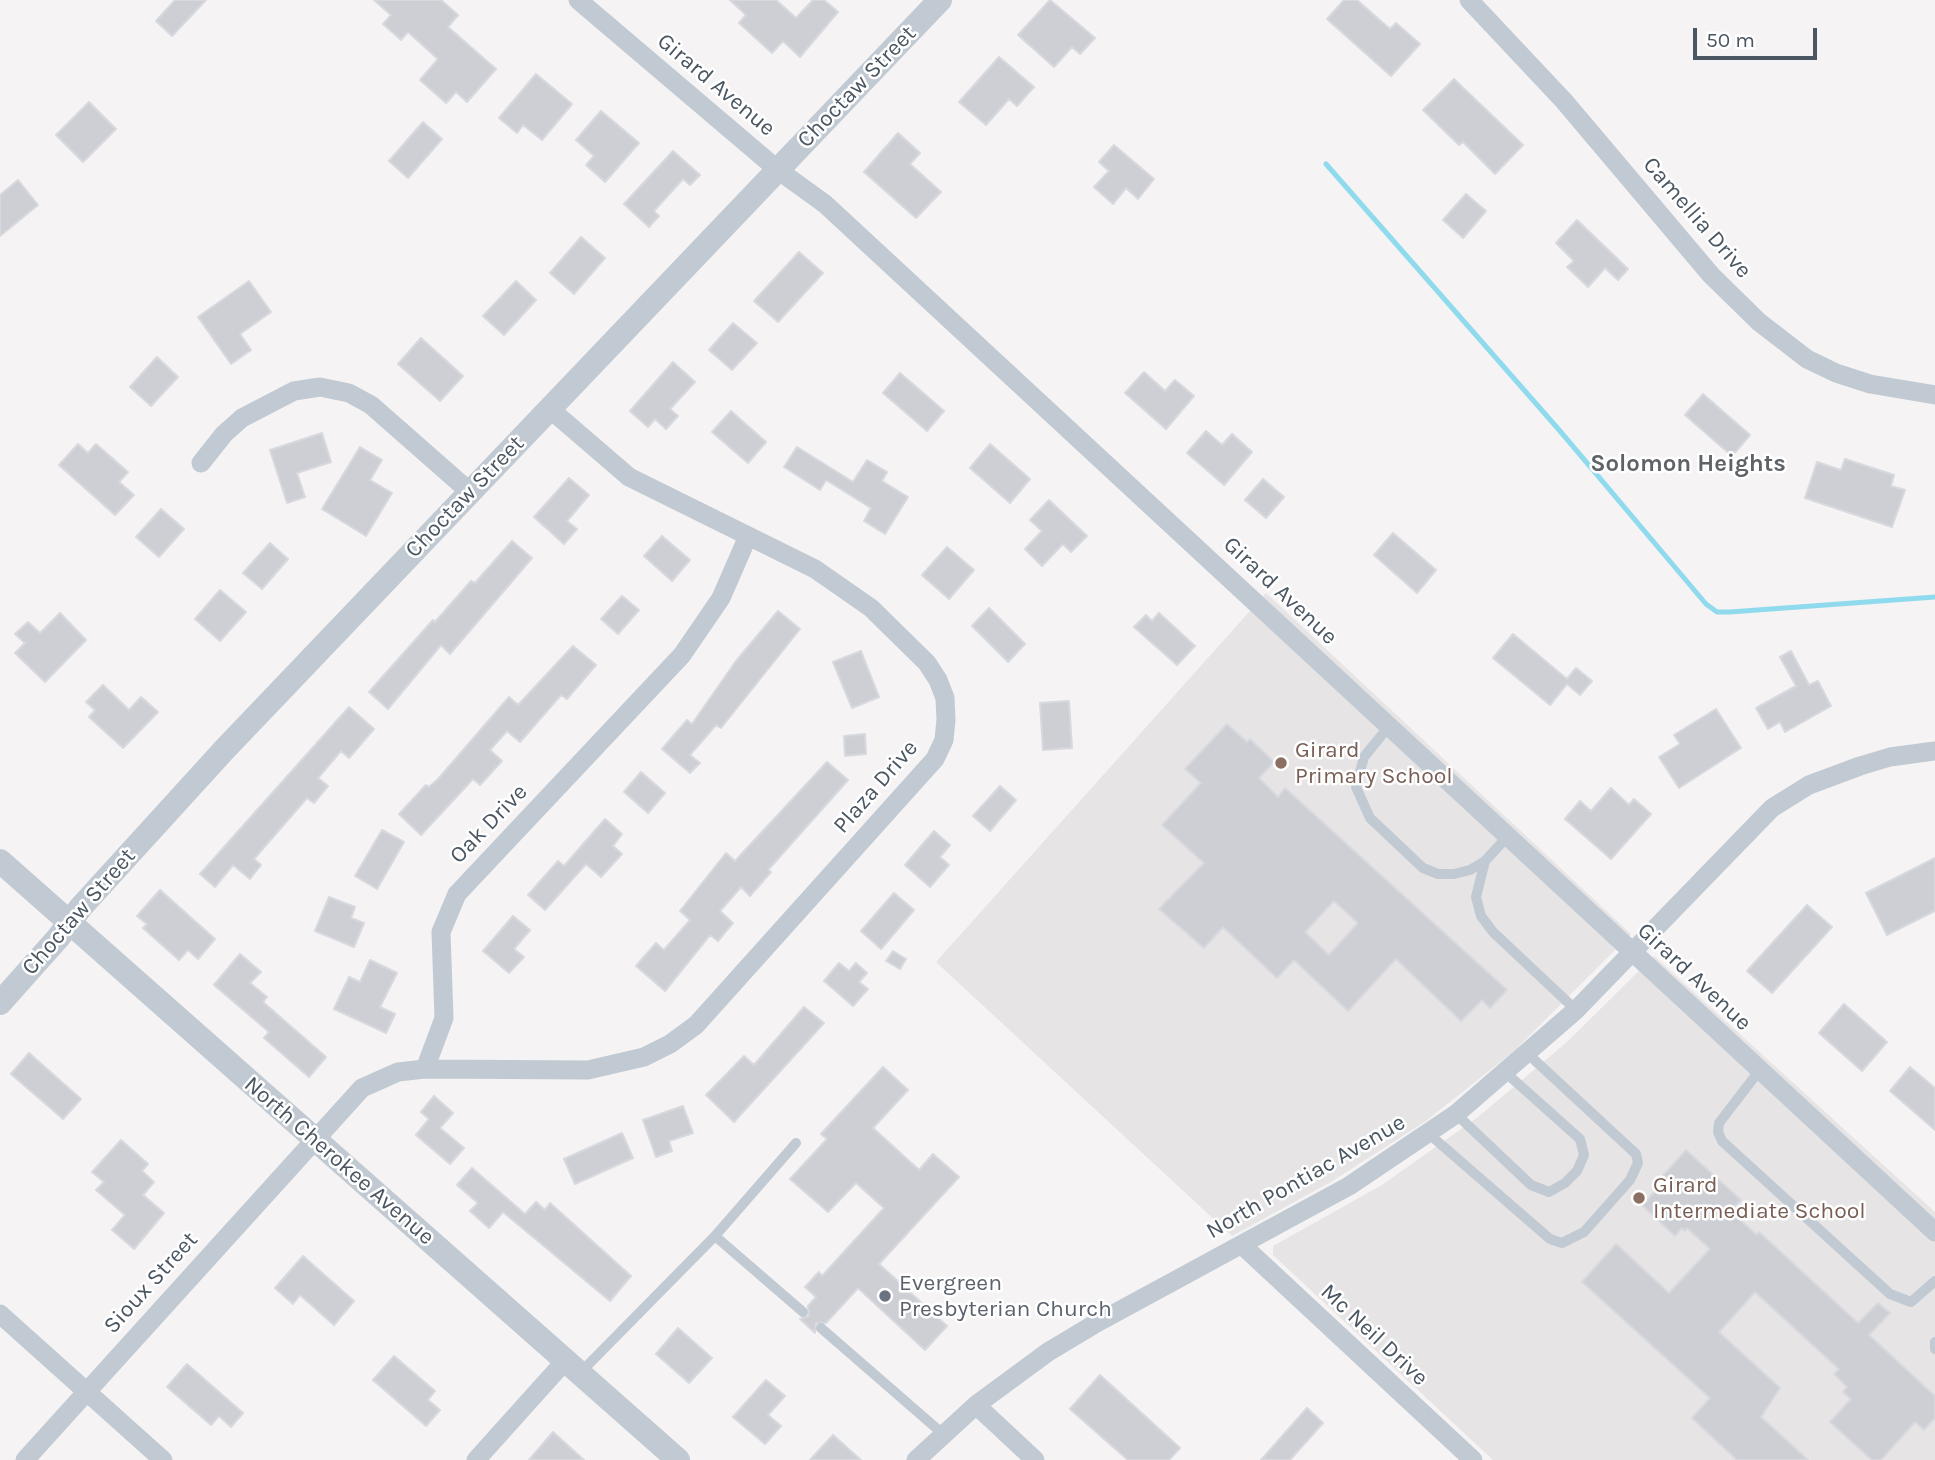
<!DOCTYPE html>
<style>
body{margin:0}
#map{position:relative;width:1935px;height:1460px;overflow:hidden;background:#f5f3f3;font-family:Karla,sans-serif}
canvas{display:block}
.scale{position:absolute;left:1693px;top:28px;width:124px;height:32px;box-sizing:border-box;border:4px solid #4a5661;border-top:0;padding-left:9px;font-size:21px;line-height:24px;white-space:nowrap;color:#4a5661;-webkit-text-stroke:5px #fff;paint-order:stroke}
</style>
<div id="map">
<canvas width="1935" height="1460"></canvas>
<div class="scale">50 m</div>
</div>
<script>
const g = document.querySelector('canvas').getContext('2d');
g.lineJoin = 'round';
function fill(path, color) {
  g.fillStyle = color;
  g.fill(path, 'evenodd');
}
function toPath(rows) {
  const path = new Path2D();
  for (const r of rows) {
    path.moveTo(r[0], r[1]);
    for (let i = 2; i < r.length; i += 2) path.lineTo(r[i], r[i + 1]);
  }
  return path;
}
function stroke(path, color, width, dash) {
  g.strokeStyle = color;
  g.lineWidth = width;
  g.lineCap = dash ? 'butt' : 'round';
  g.setLineDash(dash || []);
  g.stroke(path);
}
function drawText(font, color, halo, rows, align = 'center') {
  g.font = font + ' Karla,sans-serif';
  g.lineWidth = 5;
  g.setLineDash([]);
  g.textBaseline = 'middle';
  g.strokeStyle = halo;
  g.fillStyle = color;
  for (const [text, x, y, turn = 0] of rows) {
    g.save();
    g.translate(x, y);
    g.rotate((+turn || 0) * Math.PI / 180);
    g.textAlign = isNaN(turn) ? turn : align;
    if (halo) g.strokeText(text, 0, 0);
    g.fillText(text, 0, 0);
    g.restore();
  }
}
fill(toPath([
 [1266,593,1631,934,1514,1051,1426,1121,1331,1182,1232,1236,936,962],
 [1654,956,1935,1212,1935,1460,1493,1460,1273,1255,1273,1246,1382,1185,1478,1117,1567,1042]
]), '#e6e4e5');
stroke(toPath([
 [1326,164,1560,431,1706,604,1717,612,1730,612,1935,597]
]), '#90daee', 5);
const building = toPath([
 [175,0,206,0,172,36,156,21,175,0],
 [374,0,441,0,458,15,448,27,496,69,467,102,456,92,446,103,420,80,438,59,408,32,401,40,383,24,391,15,374,0],
 [730,0,776,0,796,18,813,0,824,0,838,12,800,57,783,41,772,53,739,23,746,15,730,0],
 [1050,0,1095,38,1080,54,1072,47,1054,67,1018,35,1050,0],
 [1344,0,1357,0,1390,29,1396,23,1420,44,1391,76,1327,19,1344,0],
 [999,57,1034,87,1017,106,1009,99,986,125,959,102,999,57],
 [536,74,572,104,542,140,523,125,517,133,499,118,536,74],
 [1454,79,1523,145,1495,174,1463,142,1459,145,1423,110,1454,79],
 [89,102,116,129,83,162,56,135,89,102],
 [601,111,639,143,605,182,586,165,594,156,576,140,601,111],
 [423,122,442,139,408,178,389,161,423,122],
 [898,133,920,153,910,164,941,192,916,218,864,172,898,133],
 [1114,145,1154,179,1138,199,1126,188,1113,204,1094,187,1109,171,1099,162,1114,145],
 [673,151,700,175,690,185,683,179,654,211,659,216,649,227,624,204,673,151],
 [18,180,38,205,0,236,0,195,18,180],
 [1466,194,1486,211,1463,238,1443,220,1466,194],
 [1577,220,1628,269,1618,280,1605,268,1588,287,1567,267,1574,261,1556,243,1577,220],
 [581,237,605,258,574,294,550,273,581,237],
 [799,252,823,273,778,322,754,301,799,252],
 [249,281,271,312,240,334,251,350,231,364,198,317,249,281],
 [516,281,536,300,504,335,483,316,516,281],
 [733,323,757,343,732,370,709,350,733,323],
 [421,338,463,376,440,401,398,364,421,338],
 [157,357,178,377,151,406,130,387,157,357],
 [673,362,695,382,670,409,678,416,666,429,655,419,648,427,630,411,673,362],
 [1144,372,1165,391,1175,380,1194,396,1166,429,1125,393,1144,372],
 [900,373,944,411,927,431,883,393,900,373],
 [1703,394,1750,435,1732,456,1685,415,1703,394],
 [731,411,766,442,748,463,712,432,731,411],
 [1206,431,1222,445,1232,434,1252,452,1224,485,1187,453,1206,431],
 [322,433,331,462,297,473,305,497,287,503,270,450,322,433],
 [78,444,88,453,96,444,128,472,119,482,134,495,115,515,59,465,78,444],
 [990,444,1030,479,1010,503,970,468,990,444],
 [360,447,382,460,370,480,392,493,366,536,322,509,360,447],
 [797,447,853,482,867,460,887,472,882,481,908,497,885,534,864,521,871,508,826,480,820,490,784,467,797,447],
 [1845,459,1894,475,1891,486,1905,490,1892,527,1805,498,1817,462,1841,470,1845,459],
 [569,478,589,495,567,521,577,529,564,544,534,517,569,478],
 [1263,479,1284,497,1266,518,1245,500,1263,479],
 [1049,500,1087,536,1071,552,1063,544,1042,566,1025,549,1042,531,1030,520,1049,500],
 [161,509,184,529,159,557,136,537,161,509],
 [1393,533,1436,570,1417,593,1374,555,1393,533],
 [662,536,690,560,672,581,644,556,662,536],
 [512,541,532,558,450,654,441,645,388,709,369,692,433,620,435,622,471,581,475,583,512,541],
 [270,543,288,559,262,589,243,573,270,543],
 [947,547,974,570,949,599,922,575,947,547],
 [220,590,246,612,220,641,195,619,220,590],
 [622,596,639,610,618,634,601,619,622,596],
 [989,608,1025,644,1008,662,972,626,989,608],
 [778,611,800,629,721,728,716,725,690,755,700,763,690,773,662,749,687,720,692,724,736,661,778,611],
 [60,613,86,640,45,682,15,653,25,643,15,634,28,622,40,633,60,613],
 [1159,613,1195,646,1177,665,1134,627,1146,615,1152,621,1159,613],
 [1513,634,1567,679,1576,668,1592,681,1580,695,1567,684,1550,705,1493,658,1513,634],
 [573,646,596,665,567,699,561,695,520,742,507,731,490,750,502,761,480,785,473,779,421,835,399,814,426,785,429,787,438,779,509,697,518,705,573,646],
 [861,651,879,697,852,708,833,662,861,651],
 [1791,651,1809,685,1818,681,1831,706,1785,732,1780,722,1768,729,1756,708,1796,686,1780,657,1791,651],
 [103,685,129,710,141,697,158,712,123,748,89,717,95,710,86,702,103,685],
 [1069,701,1072,748,1043,750,1040,703,1069,701],
 [349,707,374,729,349,758,341,751,318,778,328,786,314,803,307,798,254,859,261,865,250,879,233,865,215,887,200,874,349,707],
 [1716,709,1741,748,1679,788,1659,757,1680,744,1674,735,1716,709],
 [1227,724,1247,742,1250,739,1274,762,1259,778,1278,797,1285,788,1507,990,1490,1008,1482,1000,1461,1021,1396,959,1348,1011,1294,960,1277,978,1223,927,1204,948,1159,909,1204,863,1162,825,1201,783,1185,769,1227,724],
 [1334,901,1358,923,1329,955,1305,932,1334,901],
 [865,734,866,754,845,756,844,736,865,734],
 [827,762,848,780,768,870,771,872,750,896,741,887,720,911,733,923,718,941,710,935,665,991,636,966,656,943,664,950,690,920,680,911,726,853,735,861,827,762],
 [641,772,665,793,648,813,624,792,641,772],
 [1000,786,1016,800,990,831,973,816,1000,786],
 [1611,788,1629,805,1634,799,1651,814,1611,859,1565,819,1580,801,1591,811,1611,788],
 [605,819,622,834,613,846,622,854,601,877,586,864,545,910,528,895,558,861,564,866,605,819],
 [382,830,404,842,377,889,355,876,382,830],
 [934,831,950,845,940,857,949,865,930,887,905,865,934,831],
 [1935,858,1935,911,1887,935,1866,893,1935,858],
 [160,890,215,939,198,959,188,950,179,960,143,928,147,924,137,916,160,890],
 [894,893,914,910,881,949,861,931,894,893],
 [329,897,355,907,351,918,364,923,354,947,315,931,329,897],
 [1807,905,1832,927,1772,993,1747,971,1807,905],
 [513,916,530,930,514,949,524,957,509,973,483,951,513,916],
 [893,951,906,959,900,969,886,961,893,951],
 [240,954,261,972,250,983,267,997,263,1002,326,1057,309,1077,264,1038,269,1032,214,985,240,954],
 [370,960,397,973,380,1007,395,1014,386,1033,334,1009,349,977,360,982,370,960],
 [839,963,849,971,856,963,867,973,859,982,868,989,853,1006,824,981,839,963],
 [1844,1004,1887,1042,1862,1071,1819,1033,1844,1004],
 [804,1007,824,1023,734,1122,706,1095,744,1056,754,1065,804,1007],
 [29,1053,81,1099,63,1119,11,1074,29,1053],
 [883,1067,908,1090,873,1128,919,1170,933,1154,959,1177,879,1264,947,1326,925,1350,858,1288,826,1323,816,1323,815,1333,800,1319,809,1316,808,1306,816,1297,805,1287,819,1272,822,1276,884,1208,856,1183,828,1212,790,1179,827,1139,821,1134,883,1067],
 [1910,1067,1935,1088,1935,1130,1890,1091,1910,1067],
 [434,1096,453,1113,440,1128,464,1148,450,1164,416,1135,429,1119,421,1112,434,1096],
 [683,1106,693,1133,669,1141,672,1151,656,1157,643,1120,683,1106],
 [622,1133,633,1158,575,1184,564,1159,622,1133],
 [121,1140,148,1164,142,1171,154,1182,143,1195,164,1213,134,1249,112,1230,125,1215,96,1190,104,1182,92,1172,121,1140],
 [1686,1150,1741,1200,1730,1211,1757,1235,1759,1232,1858,1323,1878,1303,1890,1313,1869,1335,1935,1396,1935,1418,1924,1430,1915,1422,1881,1460,1872,1460,1830,1422,1851,1399,1843,1392,1847,1387,1834,1374,1839,1369,1755,1292,1719,1332,1780,1388,1761,1417,1808,1460,1737,1460,1692,1418,1710,1398,1582,1282,1616,1244,1669,1293,1710,1249,1687,1228,1685,1231,1682,1228,1675,1236,1642,1205,1663,1183,1659,1180,1686,1150],
 [472,1168,525,1214,536,1202,545,1210,550,1203,631,1276,610,1301,503,1212,489,1228,470,1211,478,1203,457,1185,472,1168],
 [303,1256,354,1301,334,1325,300,1295,293,1304,275,1288,303,1256],
 [678,1328,712,1358,689,1383,656,1354,678,1328],
 [394,1356,435,1391,428,1400,440,1410,426,1426,373,1380,394,1356],
 [187,1364,243,1413,231,1427,219,1416,211,1425,167,1387,187,1364],
 [1100,1375,1180,1448,1169,1460,1128,1460,1070,1409,1100,1375],
 [766,1380,785,1396,768,1415,781,1426,765,1444,733,1417,766,1380],
 [1307,1408,1323,1423,1290,1460,1261,1460,1307,1408],
 [553,1432,584,1460,529,1460,553,1432],
 [833,1435,861,1460,810,1460,833,1435]
]);
fill(building, '#cdcfd5');
stroke(building, '#d7d9de', 2);
stroke(toPath([
 [1389,726,1364,757,1356,787,1370,818,1423,868,1438,874,1454,874,1470,870,1485,861,1508,836],
 [1485,861,1476,897,1481,916,1493,932,1576,1010],
 [1759,1071,1719,1123,1718,1132,1722,1141,1890,1294,1911,1302,1935,1281],
 [1456,1114,1531,1185,1549,1192,1565,1183,1577,1171,1584,1155,1580,1139,1506,1073],
 [1429,1134,1550,1239,1562,1243,1584,1232,1630,1180,1638,1163,1636,1154,1528,1054],
 [715,1236,803,1312],
 [821,1328,943,1434],
 [1935,1342,1935,1349],
 [579,1374,715,1236,796,1143]
]), '#c1cad2', 10);
stroke(toPath([
 [578,0,778,170,825,204,1935,1232],
 [1469,0,1564,101,1711,275,1759,322,1807,359,1836,373,1870,384,1935,395],
 [201,463,224,434,242,418,294,391,320,387,349,393,371,405,470,492],
 [425,1069,444,1018,441,932,457,894,682,655,721,598,748,536],
 [1242,1245,1473,1460],
 [0,1314,163,1460],
 [976,1405,1035,1460],
 [25,1460,362,1088,398,1072,425,1069,588,1070,644,1057,670,1044,696,1025,935,759,944,740,946,720,945,698,938,680,927,663,871,608,815,569,629,477,550,409],
 [476,1460,565,1361],
 [916,1460,976,1405,1048,1352,1093,1325,1349,1186,1456,1114,1576,1010,1772,808,1809,785,1860,766,1890,757,1935,751]
]), '#c1cad2', 19);
stroke(toPath([
 [0,861,678,1460],
 [0,1003,58,938,81,907,224,750,940,0]
]), '#c1cad2', 24);
for (const [x, y, r, color] of [
 [1281,763,7,"#8d6e63"],
 [1639,1198,7,"#8d6e63"],
 [885,1296,7,"#6b7280"]
]) {
  const dot = new Path2D();
  dot.arc(x, y, r, 0, 2 * Math.PI);
  g.fillStyle = color;
  g.fill(dot);
  stroke(dot, '#fff', 2.5);
}
drawText('23px', '#4a5661', '#fff', [
 ["Girard Avenue",716,85,40],
 ["Choctaw Street",857,87,-46],
 ["Camellia Drive",1697,218,49],
 ["Choctaw Street",465,497,-46],
 ["Girard Avenue",1280,591,43],
 ["Plaza Drive",876,787,-49],
 ["Oak Drive",489,824,-46],
 ["Choctaw Street",79,912,-49],
 ["Girard Avenue",1694,977,43],
 ["North Cherokee Avenue",339,1161,41],
 ["North Pontiac Avenue",1306,1177,-30],
 ["Sioux Street",151,1283,-48],
 ["Mc Neil Drive",1374,1335,43]
]);
drawText('23px', '#785e54', '#fff', [
 ["Girard",1295,750],
 ["Primary School",1295,776],
 ["Girard",1653,1185],
 ["Intermediate School",1653,1211]
], 'left');
drawText('23px', '#5b616d', '#fff', [
 ["Evergreen",899,1283],
 ["Presbyterian Church",899,1309]
], 'left');
drawText('bold 24px', '#5f6368', '#fff', [
 ["Solomon Heights",1688,464]
]);
</script>
